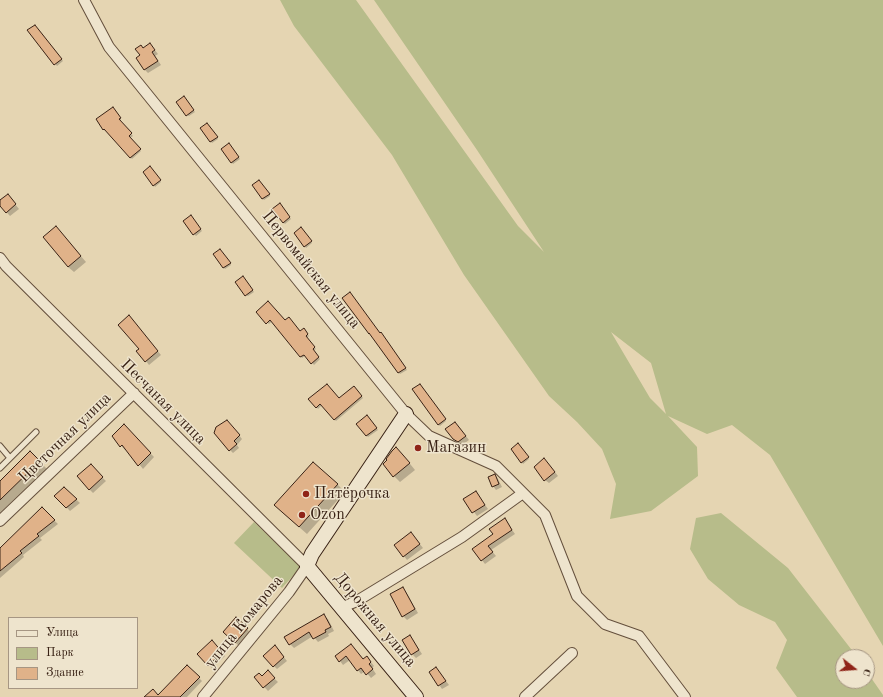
<!DOCTYPE html>
<meta charset="utf-8">
<style>
body{margin:0}
#map{position:relative;width:883px;height:697px;overflow:hidden;background:#e5d5b2;font-family:"Old Standard TT",serif}
canvas{display:block}
.legend{position:absolute;left:8px;top:617px;width:130px;height:72px;box-sizing:border-box;background:#eee4cd;border:1px solid #a69683;margin:0;padding:5px 7px;list-style:none;font-size:12px;color:#392215}
.legend li{display:flex;align-items:center;gap:8px;height:20px}
.legend b{width:20px;border:1px solid #a69683}
.north{position:absolute;left:835px;top:649px;width:40px;height:40px;box-sizing:border-box;background:#eee4cd;border:1px solid #a69683;border-radius:50%;rotate:107deg;font-size:11px;font-weight:700;line-height:16px;text-align:center;color:#392215}
.north::after{content:'';display:block;margin:auto;width:14px;height:18px;background:#8f2418;clip-path:polygon(50% 0,100% 100%,50% 72%,0 100%)}
</style>
<div id="map">
<canvas width="883" height="697"></canvas>
<ul class="legend">
<li><b style="height:5px;background:#eee4cd"></b>Улица</li>
<li><b style="height:11px;background:#b7bc8a"></b>Парк</li>
<li><b style="height:11px;background:#e0b289"></b>Здание</li>
</ul>
<div class="north">С</div>
</div>
<script>
const g = document.querySelector('canvas').getContext('2d');
g.lineJoin = 'round';
function fill(path, color) {
  g.fillStyle = color;
  g.fill(path, 'evenodd');
}
function toPath(rows) {
  const path = new Path2D();
  for (const r of rows) {
    path.moveTo(r[0], r[1]);
    for (let i = 2; i < r.length; i += 2) path.lineTo(r[i], r[i + 1]);
  }
  return path;
}
function stroke(path, color, width, dash) {
  g.strokeStyle = color;
  g.lineWidth = width;
  g.lineCap = dash ? 'butt' : 'round';
  g.setLineDash(dash || []);
  g.stroke(path);
}
function drawText(font, color, halo, rows, align = 'center') {
  g.font = font + ' "Old Standard TT",serif';
  g.lineWidth = 3;
  g.setLineDash([]);
  g.textBaseline = 'middle';
  g.strokeStyle = halo;
  g.fillStyle = color;
  for (const [text, x, y, turn = 0] of rows) {
    g.save();
    g.translate(x, y);
    g.rotate((+turn || 0) * Math.PI / 180);
    g.textAlign = isNaN(turn) ? turn : align;
    if (halo) g.strokeText(text, 0, 0);
    g.fillText(text, 0, 0);
    g.restore();
  }
}
fill(toPath([
 [280,0,356,0,518,226,544,252,477,150,374,0,883,0,883,646,770,455,732,425,707,434,668,416,697,447,698,476,651,511,610,519,616,484,602,449,577,422,549,396,464,275,392,155,294,26],
 [611,332,651,363,666,414,650,398],
 [721,513,788,568,851,649,857,657,843,657,843,681,867,681,867,672,883,695,883,697,797,697,776,668,787,640,775,622,739,605,708,579,690,549,696,518],
 [254,522,301,567,282,588,234,543]
]), '#b7bc8a');
fill(toPath([
 [28,31,53,48,63,61,57,66],
 [150,44,158,54,155,56,161,65,148,73,144,69,143,49],
 [185,99,195,112,189,116,187,115],
 [115,110,121,120,120,121,133,136,130,138,141,151,132,159,107,130,105,131,104,129,97,119],
 [209,125,218,139,212,143,201,129],
 [230,146,240,159,233,164,222,149],
 [152,169,161,182,155,187,154,185],
 [261,183,270,196,264,200,253,186],
 [11,199,19,209,10,216,0,205,0,202],
 [281,206,291,219,285,224,283,222],
 [192,218,202,231,196,236,194,234],
 [303,230,312,243,306,248,305,246],
 [61,233,86,262,74,272,68,267],
 [222,252,231,265,225,269,214,255],
 [244,279,254,292,248,296,246,295],
 [257,312,285,321,300,332,304,330,309,336,307,338,316,349,313,351,320,359,314,365,306,355,302,358,272,321,269,324],
 [132,320,161,355,149,365,146,361,140,349],
 [371,334,382,335,407,370,400,374,399,373],
 [421,386,446,421,440,426,438,424],
 [354,387,363,398,336,421,322,405,318,409,310,399,339,399],
 [368,418,378,430,368,437,357,424],
 [231,425,242,439,237,445,239,448,233,453,230,450],
 [124,426,154,457,143,469,126,448,125,450,113,436],
 [459,427,469,440,462,445,458,443,453,439],
 [520,446,529,459,523,464,522,462],
 [30,452,47,469,0,516,0,482],
 [402,454,415,470,400,482,394,476],
 [548,463,558,476,549,483,545,480],
 [90,466,106,481,93,493,89,489],
 [495,475,498,479,502,487,496,490,493,486],
 [337,484,345,492,307,534,283,513],
 [64,488,80,503,70,511,56,496],
 [476,492,488,509,477,516,465,500],
 [42,509,58,524,40,538,42,540,23,555,24,557,0,578,0,549],
 [505,520,515,534,491,550,496,556,485,564,474,550,494,534],
 [411,533,423,548,407,560,404,556],
 [403,588,406,592,418,613,407,620,403,616],
 [324,616,328,619,334,631,328,634,329,636,318,642,313,636,294,648,290,644,286,638],
 [236,619,251,633,239,646,224,632],
 [410,636,422,654,416,658,412,654],
 [212,642,225,656,212,668,198,654],
 [354,649,364,660,367,657,374,666,372,668,376,674,371,678,365,671,361,674,350,660,343,665,340,661],
 [278,650,287,661,277,669,274,666],
 [187,666,202,681,187,697,148,697,158,696],
 [436,668,449,685,442,689,430,672],
 [268,672,278,682,268,691,255,677,262,677]
]), '#0003');
const building = toPath([
 [35,25,62,59,54,65,27,30,35,25],
 [150,43,155,50,152,52,158,61,144,70,136,58,140,55,135,49,141,45,143,48,150,43],
 [184,96,194,110,186,116,176,102,184,96],
 [113,107,121,118,119,119,132,133,129,136,141,149,130,158,104,129,103,130,96,119,113,107],
 [207,123,218,137,210,142,200,128,207,123],
 [229,143,239,157,231,163,221,149,229,143],
 [150,166,161,180,153,186,143,172,150,166],
 [259,180,270,194,262,199,252,185,259,180],
 [8,194,16,204,6,213,0,206,0,200,8,194],
 [280,203,290,217,283,223,272,209,280,203],
 [191,215,201,229,193,235,183,221,191,215],
 [56,226,81,256,68,267,43,237,56,226],
 [301,227,312,241,304,247,294,233,301,227],
 [220,249,231,263,223,268,213,254,220,249],
 [243,276,253,290,245,296,235,282,243,276],
 [350,292,380,333,381,332,406,368,398,373,369,333,369,334,342,298,350,292],
 [268,301,285,320,289,317,300,331,304,328,308,334,306,336,315,347,313,349,319,357,311,364,304,355,300,357,270,320,266,324,256,312,268,301],
 [129,315,158,351,145,362,136,351,139,349,118,325,129,315],
 [327,384,339,398,354,386,362,396,334,420,320,404,316,408,308,399,327,384],
 [420,384,446,419,438,425,412,389,420,384],
 [367,415,377,428,366,436,356,424,367,415],
 [227,420,240,435,234,441,237,444,229,451,214,433,216,427,227,420],
 [455,422,466,436,458,442,453,439,445,429,455,422],
 [124,424,151,453,138,466,122,445,120,447,112,436,124,424],
 [518,443,529,457,521,463,511,449,518,443],
 [396,447,410,463,393,477,383,464,387,460,386,459,392,451,396,447],
 [30,451,40,461,0,500,0,481,30,451],
 [544,458,555,472,544,481,534,467,544,458],
 [313,462,338,484,299,527,274,505,313,462],
 [91,464,103,477,89,490,77,476,91,464],
 [495,474,499,484,492,487,488,477,495,474],
 [64,487,77,499,66,508,54,496,64,487],
 [476,491,485,505,472,513,463,499,476,491],
 [42,507,55,520,37,534,39,536,20,551,22,553,0,571,0,548,42,507],
 [505,518,512,530,488,546,493,552,481,561,472,549,493,534,489,529,505,518],
 [411,532,420,544,403,557,394,545,411,532],
 [403,587,415,609,402,617,390,594,403,587],
 [324,614,331,627,325,630,326,632,313,639,309,632,289,645,284,637,324,614],
 [236,617,248,628,235,643,223,632,236,617],
 [410,635,419,650,411,655,402,640,410,635],
 [212,640,222,652,208,666,197,654,212,640],
 [351,644,363,659,367,656,371,662,369,664,373,669,366,675,361,668,357,671,346,656,339,662,335,656,351,644],
 [275,645,284,657,273,667,263,656,275,645],
 [187,665,200,677,180,697,144,697,153,689,158,695,187,665],
 [436,667,446,681,438,686,429,672,436,667],
 [268,670,275,678,263,688,254,677,259,673,262,676,268,670]
]);
fill(building, '#e0b289');
stroke(building, '#392215', 1);
const lane = toPath([
 [0,446,10,458,0,468],
 [10,458,36,432]
]);
const street = toPath([
 [84,0,109,47,406,414,429,436,496,466,545,515,577,596,605,624,639,636,685,697],
 [0,258,6,266,307,566,289,592,203,697],
 [0,521,134,393],
 [343,607,357,601,462,537,523,493],
 [525,697,572,653]
]);
const secondary = toPath([
 [406,414,312,554,307,566,416,697]
]);
stroke(lane, '#644f3c', 7);
stroke(street, '#644f3c', 12);
stroke(secondary, '#392215', 16);
stroke(lane, '#eee4cd', 5);
stroke(street, '#eee4cd', 10);
stroke(secondary, '#eee4cd', 14);
for (const [x, y, r, color] of [
 [418,448,4,"#8f2418"],
 [306,494,4,"#8f2418"],
 [302,515,4,"#8f2418"]
]) {
  const dot = new Path2D();
  dot.arc(x, y, r, 0, 2 * Math.PI);
  g.fillStyle = color;
  g.fill(dot);
  stroke(dot, '#eee4cd', 1.5);
}
drawText('16px', '#392215', '#eee4cd', [
 ["Первомайская улица",311,270,51],
 ["Песчаная улица",163,402,45],
 ["Цветочная улица",65,438,-44],
 ["Дорожная улица",375,620,50],
 ["улица Комарова",244,622,-51]
]);
drawText('16px', '#392215', '#eee4cd', [
 ["Магазин",426,448],
 ["Пятёрочка",314,494],
 ["Ozon",310,515]
], 'left');
</script>
